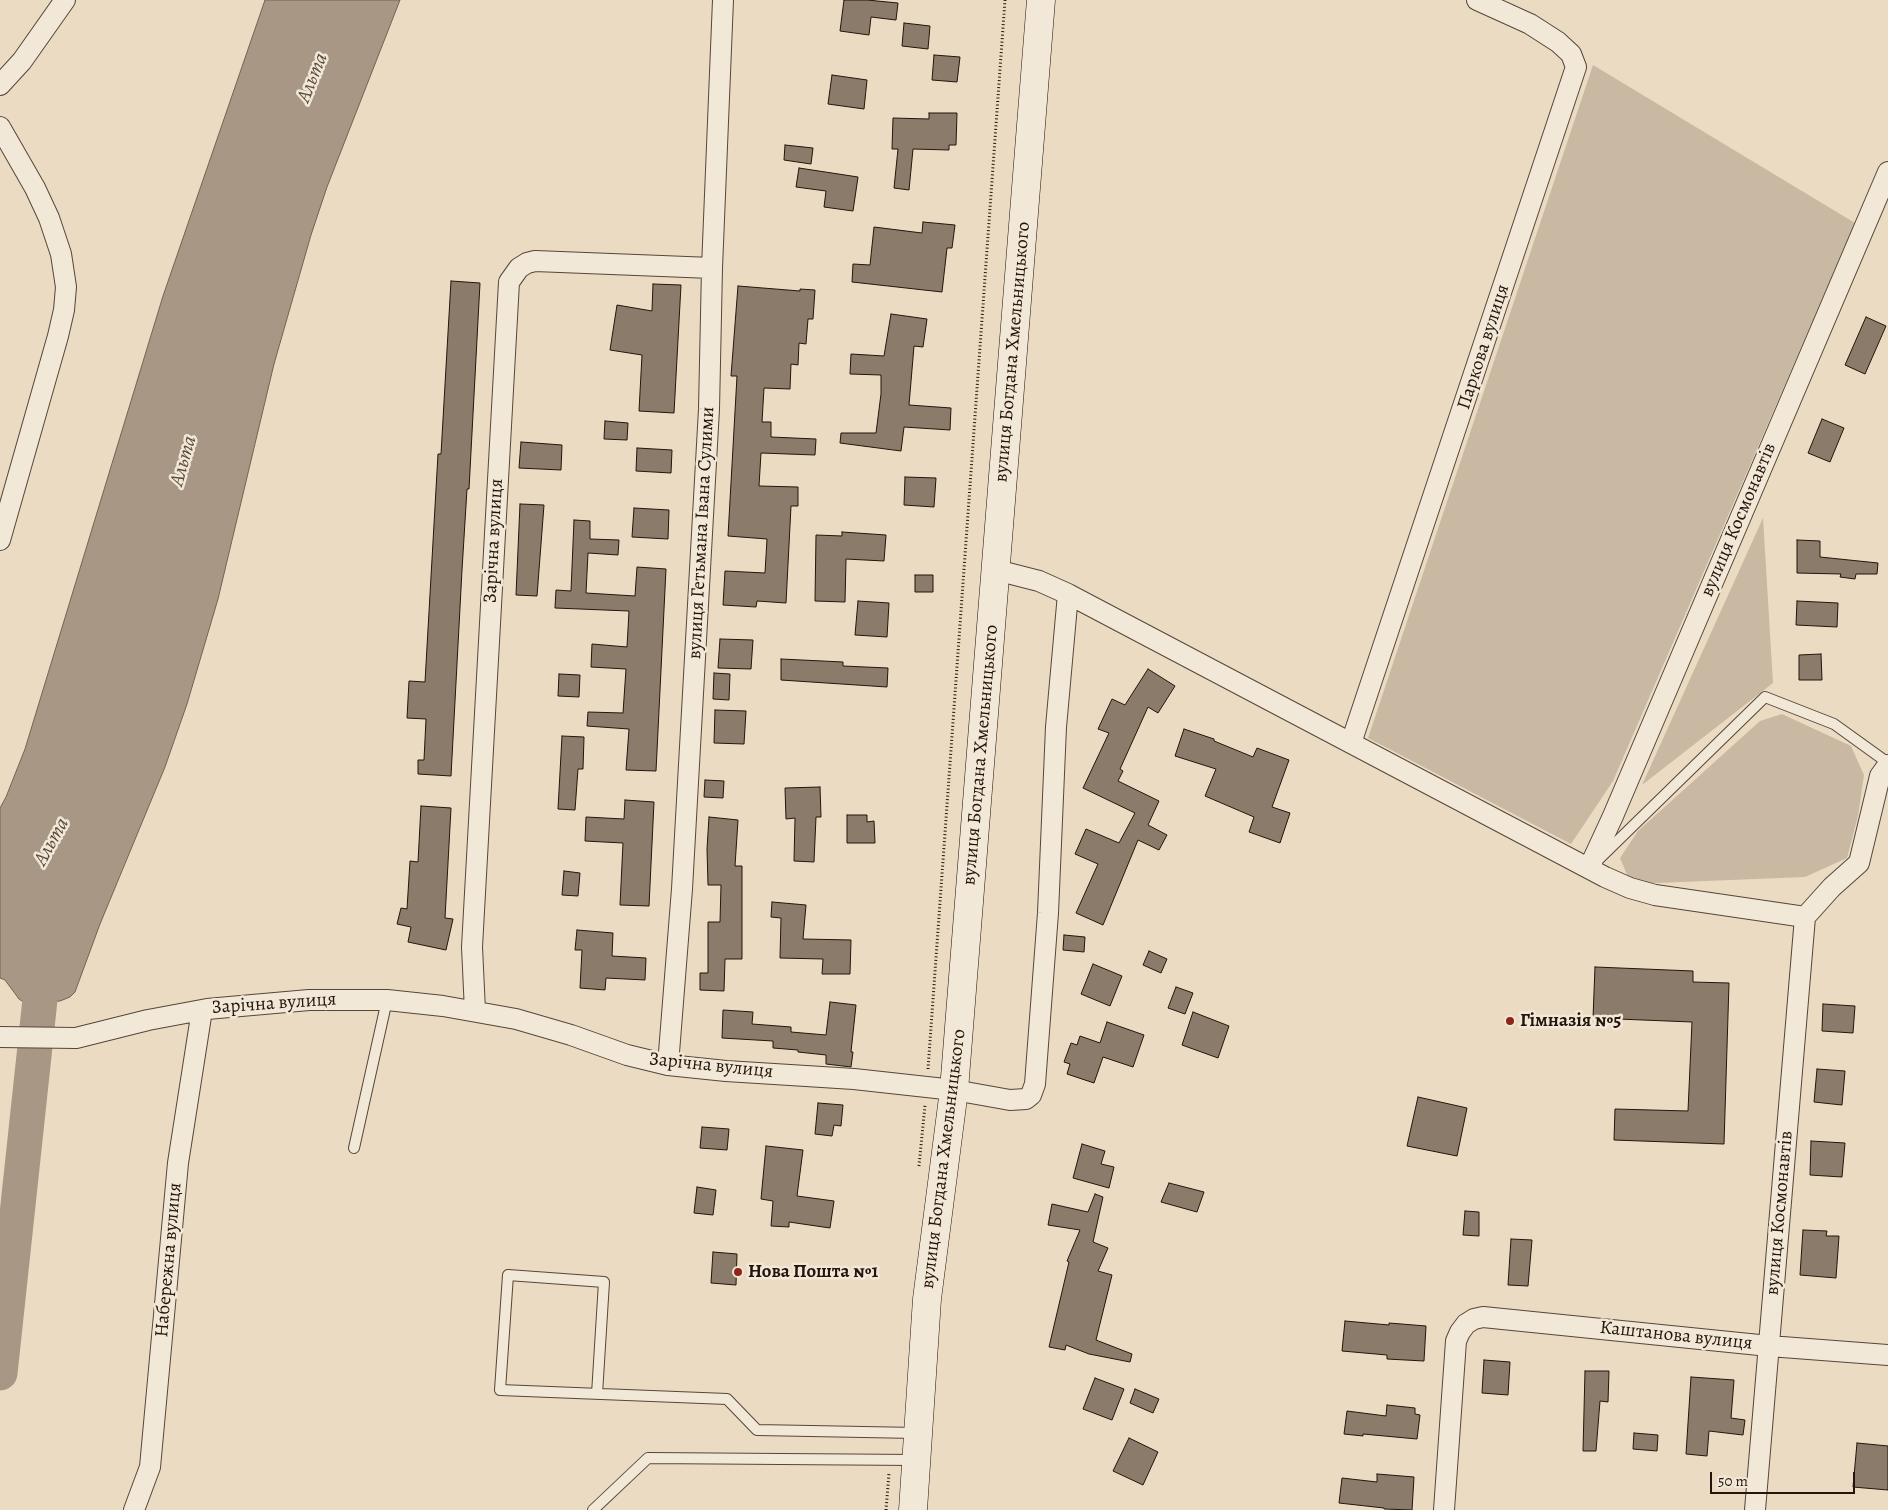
<!DOCTYPE html>
<meta charset="utf-8">
<style>
body{margin:0}
#map{position:relative;width:1888px;height:1510px;overflow:hidden;background:#eadbc2;font-family:Alegreya,serif}
canvas{display:block}
.scale{position:absolute;left:1710px;top:1472px;width:145px;height:22px;box-sizing:border-box;border:2px solid #25140b;border-top:0;padding-left:6px;font-size:15px;line-height:18px;white-space:nowrap;color:#25140b;-webkit-text-stroke:4px #f1e8d7;paint-order:stroke}
</style>
<div id="map">
<canvas width="1888" height="1510"></canvas>
<div class="scale">50 m</div>
</div>
<script>
const g = document.querySelector('canvas').getContext('2d');
g.lineJoin = 'round';
function fill(path, color) {
  g.fillStyle = color;
  g.fill(path, 'evenodd');
}
function toPath(rows) {
  const path = new Path2D();
  for (const r of rows) {
    path.moveTo(r[0], r[1]);
    for (let i = 2; i < r.length; i += 2) path.lineTo(r[i], r[i + 1]);
  }
  return path;
}
function stroke(path, color, width, dash) {
  g.strokeStyle = color;
  g.lineWidth = width;
  g.lineCap = dash ? 'butt' : 'round';
  g.setLineDash(dash || []);
  g.stroke(path);
}
function drawText(font, color, halo, rows, align = 'center') {
  g.font = font + ' Alegreya,serif';
  g.lineWidth = 5;
  g.setLineDash([]);
  g.textBaseline = 'middle';
  g.strokeStyle = halo;
  g.fillStyle = color;
  for (const [text, x, y, turn = 0] of rows) {
    g.save();
    g.translate(x, y);
    g.rotate((+turn || 0) * Math.PI / 180);
    g.textAlign = isNaN(turn) ? turn : align;
    if (halo) g.strokeText(text, 0, 0);
    g.fillText(text, 0, 0);
    g.restore();
  }
}
fill(toPath([
 [1593,65,1855,223,1613,781,1571,844,1368,738],
 [1763,518,1773,683,1642,785],
 [1782,714,1851,746,1864,775,1858,816,1847,858,1805,877,1631,884,1620,858,1638,831,1760,721]
]), '#c9b9a3');
const water = toPath([
 [265,0,400,0,327,187,311,235,274,364,218,599,187,704,165,767,100,924,75,992,70,997,60,1001,25,1003,19,999,5,980,0,978,0,808,6,797,25,749,163,296,265,0]
]);
fill(water, '#a79784');
stroke(water, '#736354', 1);
stroke(toPath([
 [0,1373,42,981,36,957]
]), '#a79784', 35);
const building = toPath([
 [844,0,867,0,898,3,896,20,871,17,869,35,840,31,844,0],
 [904,23,930,26,928,49,902,46,904,23],
 [934,55,960,57,957,82,932,80,934,55],
 [832,75,867,80,864,109,828,104,832,75],
 [929,113,957,113,956,145,949,145,949,150,913,149,909,190,894,188,898,149,892,149,893,118,929,119,929,113],
 [785,145,813,148,811,164,784,160,785,145],
 [799,168,858,177,853,211,824,207,826,191,796,187,799,168],
 [923,222,955,225,952,248,947,248,942,292,852,282,853,264,870,265,874,227,922,233,923,222],
 [451,281,480,283,469,489,467,489,462,570,451,776,418,774,418,760,424,760,426,719,407,718,409,681,425,682,438,454,441,454,451,281],
 [653,284,681,285,674,413,639,411,642,355,610,350,617,305,652,311,653,284],
 [738,286,800,291,800,289,815,290,813,319,808,319,806,344,799,343,798,365,791,364,790,389,764,388,762,422,771,422,771,437,816,439,815,455,761,453,759,486,798,487,798,506,791,506,786,603,757,601,756,607,723,605,725,571,765,573,767,539,728,536,737,376,731,376,738,286],
 [891,314,927,319,923,347,914,346,909,405,951,408,950,430,904,427,901,451,840,443,841,433,876,433,881,394,881,375,850,374,851,354,884,356,891,314],
 [1866,317,1886,326,1865,374,1845,365,1866,317],
 [1822,419,1844,428,1830,462,1808,453,1822,419],
 [605,421,628,423,627,440,604,439,605,421],
 [521,442,562,445,561,470,519,468,521,442],
 [637,448,672,450,671,473,636,471,637,448],
 [905,477,936,478,934,507,904,505,905,477],
 [520,504,544,505,537,596,516,595,520,504],
 [634,508,669,510,668,539,632,537,634,508],
 [574,520,590,521,590,539,619,540,618,555,588,553,586,593,635,596,637,567,666,569,656,771,626,770,629,729,587,726,588,712,623,713,626,669,591,667,592,644,627,647,629,611,555,608,556,590,571,591,574,520],
 [842,532,886,535,884,561,846,559,845,602,815,601,816,535,842,536,842,532],
 [1797,540,1820,541,1820,557,1878,563,1877,574,1856,574,1855,579,1840,577,1841,574,1797,573,1797,540],
 [915,575,933,575,933,592,915,592,915,575],
 [858,601,889,603,887,637,855,635,858,601],
 [1797,601,1838,603,1837,627,1796,625,1797,601],
 [720,639,753,640,751,669,718,668,720,639],
 [1821,654,1822,680,1799,680,1799,655,1821,654],
 [781,659,843,662,843,666,888,668,887,687,781,680,781,659],
 [1148,669,1175,686,1158,713,1148,707,1120,769,1123,771,1118,781,1159,801,1148,825,1167,835,1159,850,1138,840,1103,925,1076,913,1098,864,1075,854,1086,829,1119,843,1135,813,1083,788,1109,733,1098,729,1112,699,1125,705,1148,669],
 [714,673,730,674,729,700,713,699,714,673],
 [559,674,580,675,579,697,558,696,559,674],
 [715,710,746,711,744,744,714,743,715,710],
 [1184,729,1214,739,1214,741,1253,757,1257,748,1289,760,1272,807,1290,813,1280,843,1249,832,1254,817,1205,796,1216,769,1175,756,1184,729],
 [562,736,584,737,583,769,578,769,575,810,558,809,562,736],
 [705,780,724,781,723,798,704,797,705,780],
 [820,787,821,817,816,817,814,862,794,861,795,818,786,819,785,788,820,787],
 [625,800,654,802,649,906,620,905,623,843,585,841,586,817,624,819,625,800],
 [421,806,451,808,445,918,453,919,446,950,408,942,411,927,397,924,401,908,407,909,410,861,418,862,421,806],
 [847,815,867,815,867,822,874,821,875,843,847,843,847,815],
 [709,817,738,820,735,866,742,866,742,959,725,959,724,991,700,990,700,973,708,973,708,922,720,922,721,885,708,885,707,849,709,817],
 [564,871,580,873,578,896,562,895,564,871],
 [772,902,806,905,803,939,851,940,850,974,822,974,823,959,780,958,781,918,771,917,772,902],
 [577,930,613,933,612,956,646,958,645,980,606,978,605,990,580,988,582,950,575,950,577,930],
 [1064,935,1085,937,1084,952,1063,950,1064,935],
 [1149,951,1167,959,1161,973,1143,965,1149,951],
 [1093,964,1122,976,1110,1006,1081,994,1093,964],
 [1595,967,1693,971,1693,982,1729,983,1724,1144,1614,1140,1615,1109,1688,1111,1692,1022,1593,1018,1595,967],
 [1176,987,1193,993,1185,1014,1168,1008,1176,987],
 [830,1002,856,1005,851,1052,853,1052,851,1067,826,1064,826,1055,798,1052,798,1050,773,1048,773,1041,722,1038,723,1010,753,1012,752,1024,791,1027,791,1032,826,1035,830,1002],
 [1823,1004,1855,1006,1853,1033,1822,1031,1823,1004],
 [1193,1012,1229,1026,1218,1058,1182,1045,1193,1012],
 [1107,1022,1144,1035,1133,1067,1103,1057,1094,1083,1067,1074,1070,1064,1064,1062,1071,1043,1077,1045,1080,1036,1100,1043,1107,1022],
 [1817,1069,1845,1071,1842,1105,1814,1102,1817,1069],
 [1418,1097,1467,1108,1457,1156,1407,1146,1418,1097],
 [818,1103,843,1105,841,1126,834,1125,832,1136,815,1134,818,1103],
 [702,1127,729,1129,727,1150,700,1148,702,1127],
 [1811,1141,1845,1143,1842,1177,1810,1175,1811,1141],
 [1082,1144,1105,1151,1101,1164,1114,1167,1109,1188,1073,1178,1082,1144],
 [766,1146,803,1150,797,1196,834,1201,830,1228,789,1222,789,1227,771,1226,773,1201,761,1199,766,1146],
 [1169,1183,1204,1192,1197,1212,1161,1202,1169,1183],
 [697,1187,716,1190,713,1215,694,1213,697,1187],
 [1095,1194,1103,1197,1093,1242,1108,1248,1098,1271,1112,1275,1096,1340,1132,1354,1130,1362,1089,1354,1066,1345,1065,1350,1049,1347,1069,1262,1067,1261,1080,1230,1048,1225,1052,1204,1088,1212,1095,1194],
 [1465,1211,1479,1212,1479,1236,1463,1235,1465,1211],
 [1803,1230,1827,1231,1826,1236,1839,1236,1836,1278,1800,1275,1803,1230],
 [1511,1239,1532,1240,1528,1286,1508,1285,1511,1239],
 [713,1252,737,1254,736,1285,711,1283,713,1252],
 [1345,1321,1389,1325,1389,1323,1426,1326,1424,1361,1387,1359,1387,1355,1342,1351,1345,1321],
 [1484,1360,1510,1362,1508,1395,1482,1393,1484,1360],
 [1585,1371,1609,1371,1608,1402,1600,1401,1596,1451,1583,1451,1585,1371],
 [1691,1377,1734,1380,1731,1418,1745,1420,1743,1435,1709,1431,1707,1456,1686,1454,1691,1377],
 [1095,1378,1124,1389,1112,1420,1083,1409,1095,1378],
 [1135,1389,1159,1399,1153,1413,1130,1403,1135,1389],
 [1387,1405,1415,1408,1415,1414,1420,1415,1417,1439,1363,1434,1363,1436,1344,1434,1347,1411,1386,1416,1387,1405],
 [1634,1433,1658,1435,1657,1451,1633,1449,1634,1433],
 [1129,1438,1158,1452,1143,1485,1113,1471,1129,1438],
 [1857,1443,1888,1446,1888,1490,1853,1487,1857,1443],
 [1377,1474,1414,1477,1412,1510,1384,1509,1384,1508,1339,1503,1342,1478,1377,1482,1377,1474]
]);
fill(building, '#8b7b6a');
stroke(building, '#25140b', 1);
const service = toPath([
 [1600,858,1765,697,1834,724,1888,763],
 [354,1148,387,1000],
 [597,1394,604,1282,508,1275,500,1390,727,1399,757,1430,917,1433],
 [593,1510,648,1458,915,1460]
]);
const minor = toPath([
 [0,85,22,61,65,0],
 [0,127,35,188,49,218,61,254,66,287,64,310,58,336,0,540],
 [996,570,1039,581,1068,594,1605,877,1630,888,1655,895,1805,917,1832,887,1859,863,1880,776,1888,765],
 [1351,743,1576,67,1571,54,1558,42,1530,24,1477,0],
 [1589,868,1613,816,1888,172],
 [475,1011,472,947,509,282,519,268,527,263,535,261,712,268],
 [0,1037,76,1038,148,1020,207,1009,309,1000,387,1000,443,1006,516,1019,571,1035,627,1055,668,1065,726,1071,854,1079,954,1090,1010,1100,1026,1099,1031,1095,1035,1084,1048,913,1056,727,1068,594],
 [668,1065,682,889,709,409,712,268,723,0],
 [134,1510,150,1467,178,1163,202,1010],
 [1444,1510,1456,1341,1460,1332,1466,1324,1474,1319,1483,1317,1769,1346,1888,1355],
 [1755,1510,1805,917]
]);
const secondary = toPath([
 [913,1510,927,1299,954,1090,1041,0]
]);
stroke(service, '#564639', 12);
stroke(minor, '#564639', 22);
stroke(secondary, '#25140b', 29);
stroke(toPath([
 [928,1069,1005,0],
 [919,1166,925,1105],
 [886,1510,889,1473]
]), '#25140b', 3, [1, 2.5]);
stroke(service, '#f1e8d7', 10);
stroke(minor, '#f1e8d7', 20);
stroke(secondary, '#f1e8d7', 28);
for (const [x, y, r, color] of [
 [1510,1021,5,"#8f2418"],
 [738,1272,5,"#8f2418"]
]) {
  const dot = new Path2D();
  dot.arc(x, y, r, 0, 2 * Math.PI);
  g.fillStyle = color;
  g.fill(dot);
  stroke(dot, '#f1e8d7', 2);
}
drawText('19px', '#25140b', '#f1e8d7', [
 ["Паркова вулиця",1484,347,-72],
 ["вулиця Богдана Хмельницького",1013,352,-85],
 ["вулиця Космонавтів",1739,520,-67],
 ["вулиця Гетьмана Івана Сулими",702,533,-87],
 ["Зарічна вулиця",494,541,-87],
 ["вулиця Богдана Хмельницького",981,755,-85],
 ["Зарічна вулиця",274,1004,-4],
 ["Зарічна вулиця",711,1066,6],
 ["вулиця Богдана Хмельницького",944,1159,-83],
 ["вулиця Космонавтів",1780,1213,-85],
 ["Набережна вулиця",169,1260,-85],
 ["Каштанова вулиця",1676,1336,6]
]);
drawText('bold 19px', '#25140b', '#f1e8d7', [
 ["Гімназія №5",1520,1021],
 ["Нова Пошта №1",748,1272]
], 'left');
drawText('italic 20px', '#59483b', '#f1e8d7', [
 ["Альта",313,78,-68],
 ["Альта",184,461,-74],
 ["Альта",52,842,-61]
]);
</script>
